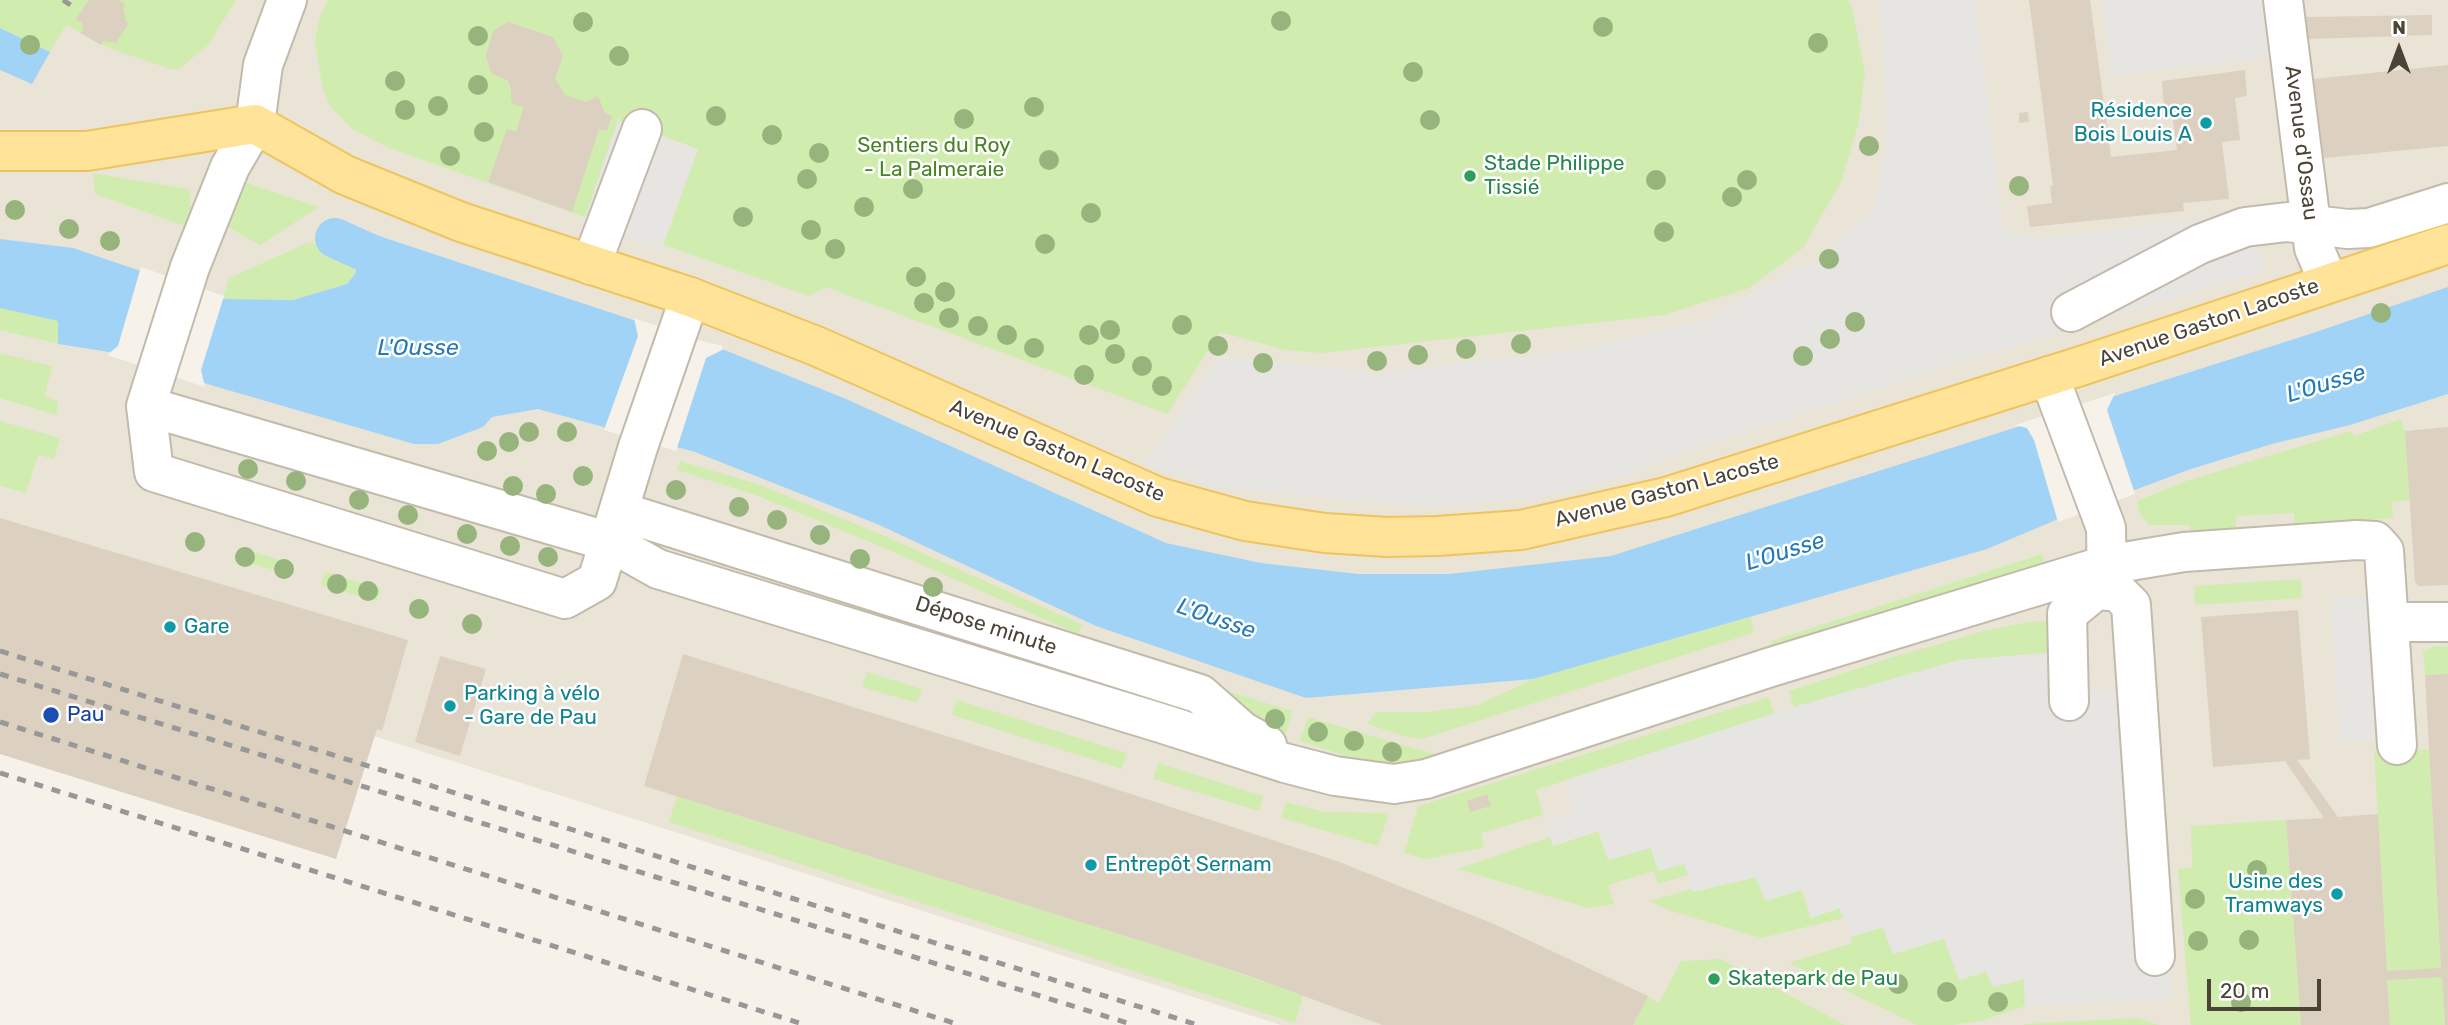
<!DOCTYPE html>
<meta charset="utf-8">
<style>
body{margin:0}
#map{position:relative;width:2448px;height:1025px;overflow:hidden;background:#f6f2e9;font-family:Rubik,sans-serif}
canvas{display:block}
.north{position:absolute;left:2364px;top:14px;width:70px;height:70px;-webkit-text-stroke:5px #fff;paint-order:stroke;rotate:0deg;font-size:19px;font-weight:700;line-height:28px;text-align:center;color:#4a4336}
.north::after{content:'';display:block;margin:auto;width:24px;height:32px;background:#4a4336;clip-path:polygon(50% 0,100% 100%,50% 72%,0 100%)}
.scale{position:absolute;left:2207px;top:979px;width:114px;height:32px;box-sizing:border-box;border:4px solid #4a4336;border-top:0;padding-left:9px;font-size:21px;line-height:24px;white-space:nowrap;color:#4a4336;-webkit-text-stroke:5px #fff;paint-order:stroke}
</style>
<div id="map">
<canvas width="2448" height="1025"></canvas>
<div class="north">N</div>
<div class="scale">20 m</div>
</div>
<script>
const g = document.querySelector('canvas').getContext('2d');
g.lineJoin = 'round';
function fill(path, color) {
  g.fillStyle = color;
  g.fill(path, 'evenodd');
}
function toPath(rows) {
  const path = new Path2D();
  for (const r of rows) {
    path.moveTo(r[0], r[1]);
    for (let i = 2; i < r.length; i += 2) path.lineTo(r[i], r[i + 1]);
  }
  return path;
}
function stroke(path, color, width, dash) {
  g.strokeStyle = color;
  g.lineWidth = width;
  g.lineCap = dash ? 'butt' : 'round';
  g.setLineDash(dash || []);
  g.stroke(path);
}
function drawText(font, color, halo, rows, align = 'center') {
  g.font = font + ' Rubik,sans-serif';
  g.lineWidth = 5;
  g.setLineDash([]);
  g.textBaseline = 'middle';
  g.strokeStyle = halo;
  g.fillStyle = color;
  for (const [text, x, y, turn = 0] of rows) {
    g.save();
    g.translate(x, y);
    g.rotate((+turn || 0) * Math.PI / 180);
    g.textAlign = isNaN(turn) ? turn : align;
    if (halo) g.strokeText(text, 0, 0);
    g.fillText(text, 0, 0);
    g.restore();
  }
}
fill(toPath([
 [0,0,2448,0,2448,1025,1281,1025,0,617]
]), '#eae4d7');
fill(toPath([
 [0,0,236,0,208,45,179,69,170,69,111,49,66,25,50,52,0,28],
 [328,0,1848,0,1852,8,1865,72,1859,121,1842,180,1803,248,1749,288,1664,315,1321,353,1285,350,1220,332,1167,414,826,287,809,296,389,148,352,129,331,107,323,89,315,43,319,20],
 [93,173,189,189,193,229,95,194],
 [235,179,319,207,260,245,221,223],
 [309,242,359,260,355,274,347,284,293,300,223,299,229,278],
 [0,308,58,321,58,344,0,330],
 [0,353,52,366,45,396,58,401,56,415,0,398],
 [2401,419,2405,431,2410,500,2392,502,2393,518,2295,526,2294,513,2236,516,2236,529,2191,533,2189,525,2149,525,2140,514,2137,501,2186,481,2351,431,2354,436],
 [0,421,60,438,54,459,38,455,26,493,0,486],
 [680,461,758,484,887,537,1083,625,1078,634,882,547,755,495,677,470],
 [238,547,294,564,291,575,235,559],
 [2042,554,2047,571,1776,658,1771,641],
 [325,572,381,589,377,601,321,585],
 [2301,579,2302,598,2195,605,2194,586],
 [1751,617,1753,633,1422,739,1406,737,1367,724,1376,712,1427,712,1478,705,1533,679],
 [2050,621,2056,678,2047,679,2046,653,1959,660,1794,707,1789,691,1890,658,1984,631,2028,622],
 [2435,646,2448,647,2448,674,2425,675,2423,652],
 [867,672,922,689,917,703,862,687],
 [1218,688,1292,711,1285,737,1265,729],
 [1769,697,1774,714,1536,790,1543,815,1481,833,1484,848,1425,859,1404,853,1418,806],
 [957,700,1127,753,1122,769,952,715],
 [1308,717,1448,758,1409,765,1364,762,1300,741],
 [2429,749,2445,1025,2390,1025,2374,751],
 [1158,763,1263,796,1259,811,1153,779],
 [677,796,1167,949,1303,995,1295,1023,669,822],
 [1286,802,1326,812,1389,813,1378,846,1281,818],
 [2286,820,2301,1025,2191,1025,2178,869,2192,868,2191,826],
 [1599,831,1651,848,1684,864,1688,875,1658,884,1654,871,1608,885,1614,904,1588,908,1458,869,1550,837,1553,846],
 [1757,877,1802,890,1840,908,1843,918,1761,938,1668,910,1649,901,1692,889,1693,892],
 [1883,927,1893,954,1944,939,1986,971,2024,979,2025,1006,1985,1020,1953,1025,1917,1025,1789,963,1852,943,1850,937],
 [1721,959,1845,1025,1633,1025,1648,996,1659,1003,1681,961],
 [2138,1018,2159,1025,2024,1025,2024,1024]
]), '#d0edaf');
fill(toPath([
 [1879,0,1975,0,2003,230,2036,239,2248,213,2265,271,1993,352,1681,453,1626,475,1544,497,1426,507,1213,487,1145,464,1220,356,1376,373,1570,351,1704,321,1794,270,1813,264,1875,208,1887,137,1884,52],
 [2102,0,2272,0,2281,56,2112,76],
 [618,120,698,149,661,251,583,223],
 [2387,595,2396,738,2340,741,2331,598],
 [2047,653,2049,691,2151,689,2172,999,2025,1006,2024,979,1993,987,1986,972,1959,980,1944,939,1893,954,1883,927,1850,937,1840,908,1811,918,1802,890,1765,901,1756,877,1693,892,1685,864,1658,871,1651,848,1608,860,1598,831,1553,846,1545,822,1574,811,1566,780,1794,707,1959,660]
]), '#e7e5e1');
fill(toPath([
 [0,28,50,52,32,84,0,70],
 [367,232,727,351,846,399,1166,543,1261,563,1358,574,1449,574,1611,556,2310,334,2448,287,2448,394,2350,425,2272,444,2188,470,2063,517,1987,549,1533,679,1306,698,1096,626,877,524,695,452,538,409,492,417,483,427,438,444,414,444,214,386,109,352,58,344,58,321,0,308,0,239,73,248,223,299,293,300,347,284,355,274]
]), '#a1d3f7');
fill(toPath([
 [141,267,224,296,201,370,205,387,107,355,118,346],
 [634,318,658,326,677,335,723,346,722,350,706,358,676,451,604,430,638,336],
 [2115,393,2107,410,2135,494,2058,522,2034,440,2027,428,2015,425]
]), '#f6f2e9');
stroke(toPath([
 [335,238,412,273]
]), '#a1d3f7', 40);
fill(toPath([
 [89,0,118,0,125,4,123,9,126,21,129,23,116,43,103,41,101,45,80,33,83,30,83,24,76,19],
 [2029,0,2090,0,2111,157,2177,150,2171,106,2164,107,2162,81,2245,70,2247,96,2235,98,2240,140,2222,142,2229,199,2183,203,2184,211,2175,212,2030,227,2027,206,2052,203,2050,186,2053,186],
 [2432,15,2432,35,2308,39,2305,17],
 [508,22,553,37,563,56,555,78,565,95,586,102,598,96,605,113,612,116,607,131,599,129,572,212,488,182,507,129,516,132,523,109,523,106,514,105,511,101,511,88,508,81,491,73,486,56,493,31],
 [2448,65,2448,146,2324,158,2314,79],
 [2028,112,2029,122,2019,123,2019,113],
 [2448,427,2448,585,2419,586,2415,582,2405,431],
 [0,518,408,640,382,731,377,729,336,859,0,754],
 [2298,610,2310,759,2297,760,2338,817,2378,814,2387,971,2441,968,2425,675,2448,674,2448,1025,2445,1025,2442,977,2387,980,2390,1025,2301,1025,2286,820,2324,818,2285,761,2213,767,2201,617],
 [683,654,1091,781,1337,861,1494,924,1648,996,1633,1025,1382,1025,1255,978,1167,949,644,786],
 [440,656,486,669,460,756,415,742],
 [1487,794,1491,806,1470,812,1467,801]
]), '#dcd1c0');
const minor = toPath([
 [287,0,263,65,255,124,230,167,190,267,146,406,154,472,565,599,597,581,638,447,690,297],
 [2283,0,2314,248,2329,283],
 [591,265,642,129],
 [2071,312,2200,244,2245,227,2287,222,2348,229,2369,228,2448,203],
 [2049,376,2106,528,2107,591],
 [146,406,610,542,658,569,1167,725,1285,763,1335,776,1394,784,1426,779,1771,667,2106,565,2184,552,2357,540,2375,541,2384,551,2397,745],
 [619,511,1200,694,1242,731,1267,745],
 [2107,581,2131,605,2155,956],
 [2389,622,2448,622],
 [2069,701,2067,614,2107,581]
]);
const major = toPath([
 [0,151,87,151,255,124,345,175,461,222,690,297,816,346,1158,497,1245,521,1325,533,1387,537,1438,536,1521,530,1666,497,2084,365,2448,244]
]);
stroke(minor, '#c2baab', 42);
stroke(major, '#eec45f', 42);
stroke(minor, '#fff', 38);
stroke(major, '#ffe399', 38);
stroke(toPath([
 [63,0,72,6],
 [0,651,1198,1025],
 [0,674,1134,1025],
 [0,722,960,1025],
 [0,773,806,1025]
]), '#989898', 5, [9, 9]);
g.fillStyle = '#96b47c';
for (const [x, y] of [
 [1281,21],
 [583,22],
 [1603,27],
 [478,36],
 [1818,43],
 [30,45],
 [619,56],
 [1413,72],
 [395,81],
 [478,85],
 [438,106],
 [1034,107],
 [405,110],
 [716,116],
 [964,119],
 [1430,120],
 [484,132],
 [772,135],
 [1869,146],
 [819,153],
 [450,156],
 [1049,160],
 [807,179],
 [1656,180],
 [1747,180],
 [2019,186],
 [913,189],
 [1732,197],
 [864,207],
 [15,210],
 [1091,213],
 [743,217],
 [69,229],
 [811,230],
 [1664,232],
 [110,241],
 [1045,244],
 [835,249],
 [1829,259],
 [916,277],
 [945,292],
 [924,303],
 [2381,313],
 [949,318],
 [1855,322],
 [1182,325],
 [978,326],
 [1110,330],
 [1007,335],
 [1089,335],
 [1830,339],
 [1521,344],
 [1218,346],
 [1034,348],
 [1466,349],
 [1115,354],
 [1418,355],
 [1803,356],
 [1377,361],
 [1263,363],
 [1142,366],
 [1084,375],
 [1162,386],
 [529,432],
 [567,432],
 [509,442],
 [487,451],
 [248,469],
 [583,476],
 [296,481],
 [513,486],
 [676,490],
 [546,494],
 [359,500],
 [739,507],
 [408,515],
 [777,520],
 [467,534],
 [820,535],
 [195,542],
 [510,546],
 [245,557],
 [548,557],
 [860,559],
 [284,569],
 [337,584],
 [933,587],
 [368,591],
 [419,609],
 [472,624],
 [1275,719],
 [1318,732],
 [1354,741],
 [1392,752],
 [2257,870],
 [2195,899],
 [2249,940],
 [2198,941],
 [1898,984],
 [1947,992],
 [1998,1002],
 [2241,1002]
]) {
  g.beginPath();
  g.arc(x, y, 10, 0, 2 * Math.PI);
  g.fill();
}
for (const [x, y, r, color] of [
 [2206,123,7,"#0f9aa8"],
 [1470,176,7,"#2e9e5b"],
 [170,627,7,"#0f9aa8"],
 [450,706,7,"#0f9aa8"],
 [51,715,9,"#1a4fb4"],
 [1091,865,7,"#0f9aa8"],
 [2337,894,7,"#0f9aa8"],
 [1714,979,7,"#2e9e5b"]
]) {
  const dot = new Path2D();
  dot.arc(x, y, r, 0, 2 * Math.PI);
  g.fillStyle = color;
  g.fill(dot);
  stroke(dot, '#fff', 2.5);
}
drawText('21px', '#0d838f', '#fff', [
 ["Résidence",2192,111,"right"],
 ["Bois Louis A",2192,135,"right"],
 ["Gare",184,627],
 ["Parking à vélo",464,694],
 ["- Gare de Pau",464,718],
 ["Entrepôt Sernam",1105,865],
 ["Usine des",2323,882,"right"],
 ["Tramways",2323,906,"right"]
], 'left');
drawText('21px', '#4a4336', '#fff', [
 ["Avenue d'Ossau",2301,143,83],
 ["Avenue Gaston Lacoste",2209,323,-19],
 ["Avenue Gaston Lacoste",1057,451,23],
 ["Avenue Gaston Lacoste",1667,491,-15],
 ["Dépose minute",986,626,18]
]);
drawText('21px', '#478223', '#fff', [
 ["Sentiers du Roy",934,146],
 ["- La Palmeraie",934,170]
]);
drawText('21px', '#27864d', '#fff', [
 ["Stade Philippe",1484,164],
 ["Tissié",1484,188],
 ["Skatepark de Pau",1728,979]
], 'left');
drawText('21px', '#164399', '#fff', [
 ["Pau",67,715]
], 'left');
drawText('italic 23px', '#2479b8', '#fff', [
 ["L'Ousse",418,348],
 ["L'Ousse",2326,384,-17],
 ["L'Ousse",1785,552,-17],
 ["L'Ousse",1216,619,19]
]);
</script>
